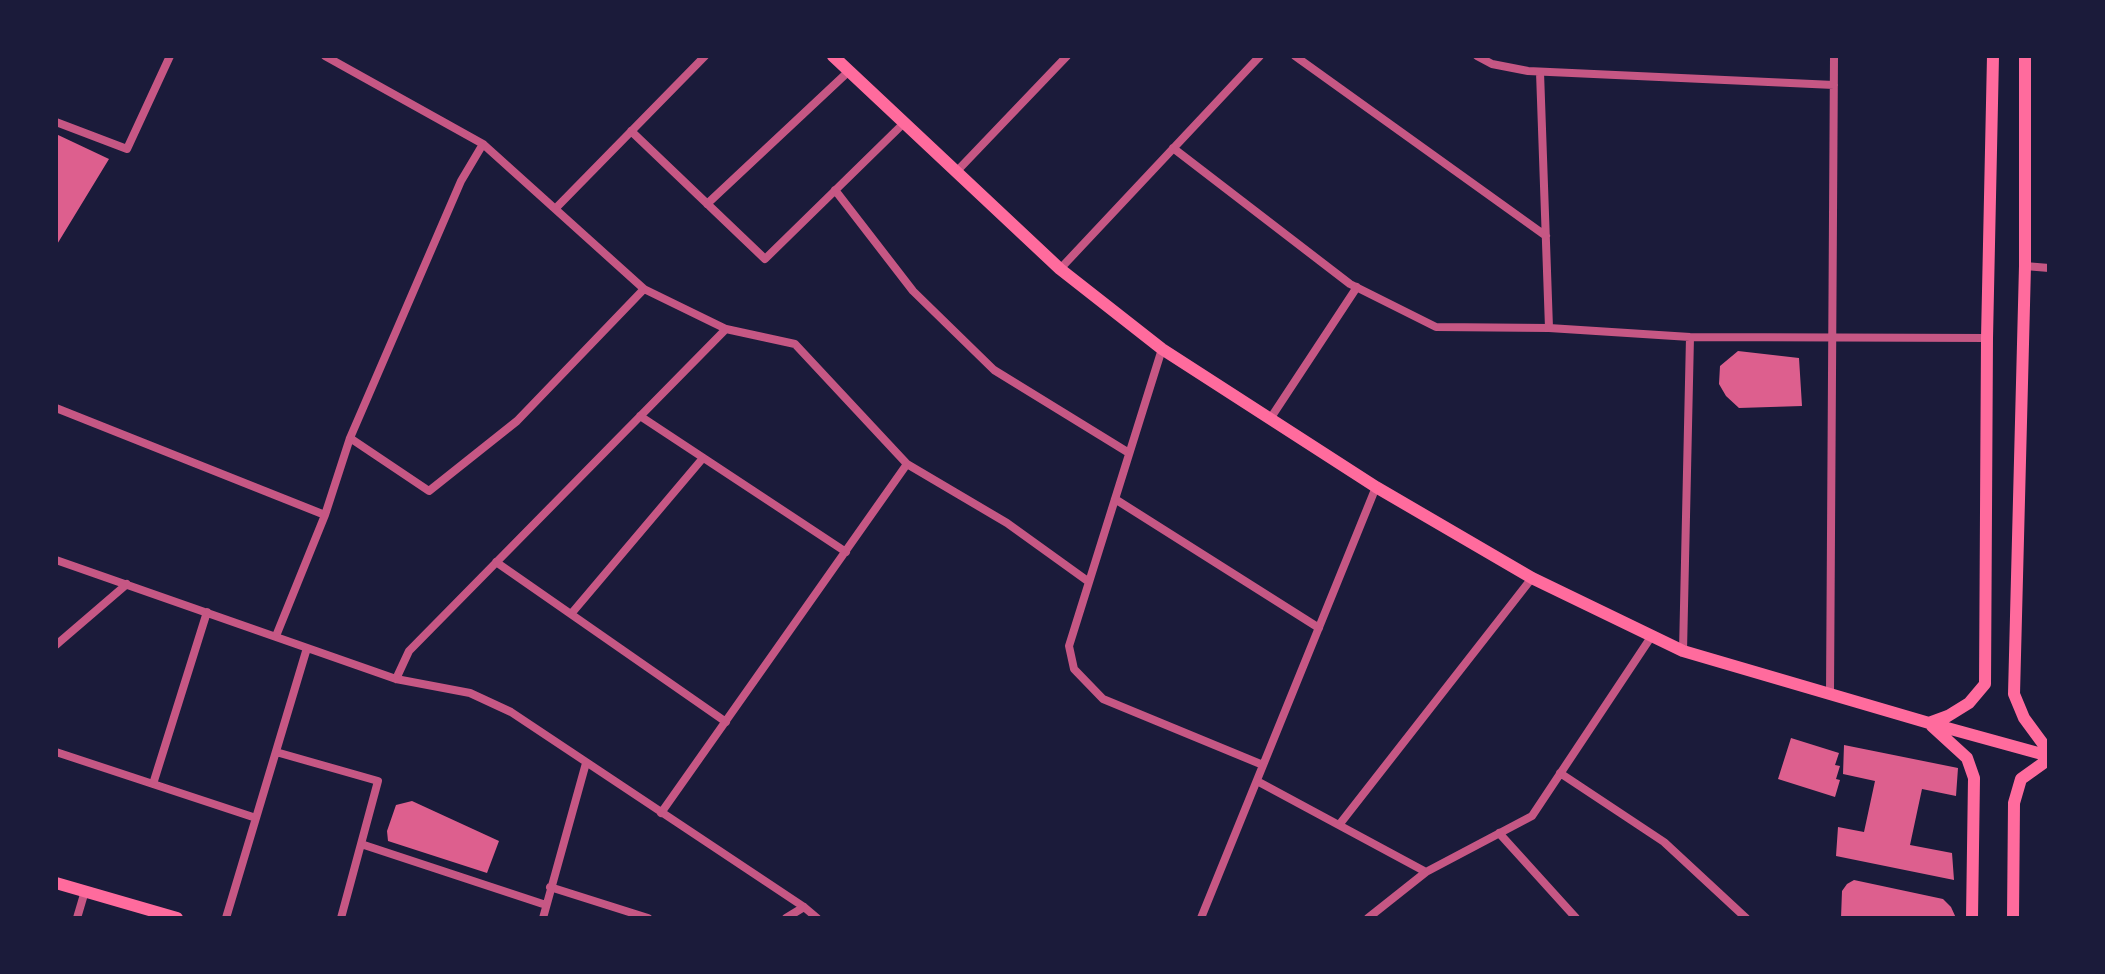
<!DOCTYPE html>
<style>
body{margin:0}
#map{position:relative;width:2105px;height:974px;overflow:hidden;background:#1b1b3a;font-family:"DM Sans",sans-serif}
canvas{display:block}
.frame{position:absolute;inset:0;border:58px solid #1b1b3a;pointer-events:none}
</style>
<div id="map">
<canvas width="2105" height="974"></canvas>
<div class="frame"></div>
</div>
<script>
const g = document.querySelector('canvas').getContext('2d');
g.lineJoin = 'round';
function fill(path, color) {
  g.fillStyle = color;
  g.fill(path, 'evenodd');
}
function toPath(rows) {
  const path = new Path2D();
  for (const r of rows) {
    path.moveTo(r[0], r[1]);
    for (let i = 2; i < r.length; i += 2) path.lineTo(r[i], r[i + 1]);
  }
  return path;
}
function stroke(path, color, width, dash) {
  g.strokeStyle = color;
  g.lineWidth = width;
  g.lineCap = dash ? 'butt' : 'round';
  g.setLineDash(dash || []);
  g.stroke(path);
}
fill(toPath([
 [56,134,109,159,56,246],
 [1738,351,1799,358,1802,406,1739,408,1726,396,1719,384,1720,366],
 [1791,738,1839,753,1835,765,1840,766,1836,779,1840,780,1835,797,1778,779],
 [1844,745,1958,768,1956,796,1922,789,1910,845,1952,853,1954,880,1836,856,1838,827,1864,832,1875,781,1843,774],
 [412,801,499,841,487,873,388,841,387,831,396,805],
 [1854,880,1943,899,1951,907,1956,918,1841,918,1842,891,1847,884]
]), '#dd5f8e');
stroke(toPath([
 [325,56,483,144,644,289,726,329,795,344,907,464,1007,523,1089,582],
 [1295,56,1546,236],
 [1477,56,1492,64,1528,71,1834,85],
 [1540,72,1549,328],
 [56,122,127,149,170,56],
 [631,131,765,259,905,122],
 [1173,148,1350,284,1436,327,1549,328,1690,337,1987,338],
 [958,170,1067,56],
 [835,190,913,291,994,370,1129,453],
 [707,204,849,71],
 [556,208,705,56],
 [2025,266,2049,268],
 [1060,269,1260,56],
 [1162,349,1069,646,1074,669,1103,699,1263,765],
 [56,408,325,515],
 [640,416,846,552],
 [1270,419,1357,287],
 [350,438,429,491,517,421,644,289],
 [1115,499,1319,628],
 [56,560,396,679,470,693,511,712,804,907,817,918],
 [496,562,726,722],
 [571,614,703,458],
 [276,636,325,515,350,438,461,181,483,144],
 [56,645,127,584],
 [1683,651,1690,337],
 [396,679,409,651,726,329],
 [1830,693,1834,56],
 [56,752,256,818],
 [276,752,378,781,341,918],
 [1560,773,1664,842,1746,918],
 [1257,781,1426,872,1532,816,1651,637],
 [153,784,207,612],
 [661,813,907,464],
 [1339,825,1532,578],
 [1499,833,1576,918],
 [361,844,546,905],
 [550,887,648,918],
 [77,918,85,891],
 [226,918,307,648],
 [543,918,586,763],
 [786,918,804,907],
 [1201,918,1376,487],
 [1368,918,1426,872]
]), '#c65784', 8);
stroke(toPath([
 [833,56,1060,269,1162,349,1376,487,1532,578,1683,651,1929,723,2049,756],
 [2025,56,2025,266,2014,694,2024,718,2049,752],
 [1929,723,1948,716,1969,703,1985,684,1987,338,1993,56],
 [1932,726,1967,758,1974,778,1972,918],
 [56,883,177,918],
 [2013,918,2014,803,2021,779,2049,759]
]), '#ff6b9d', 12);
</script>
